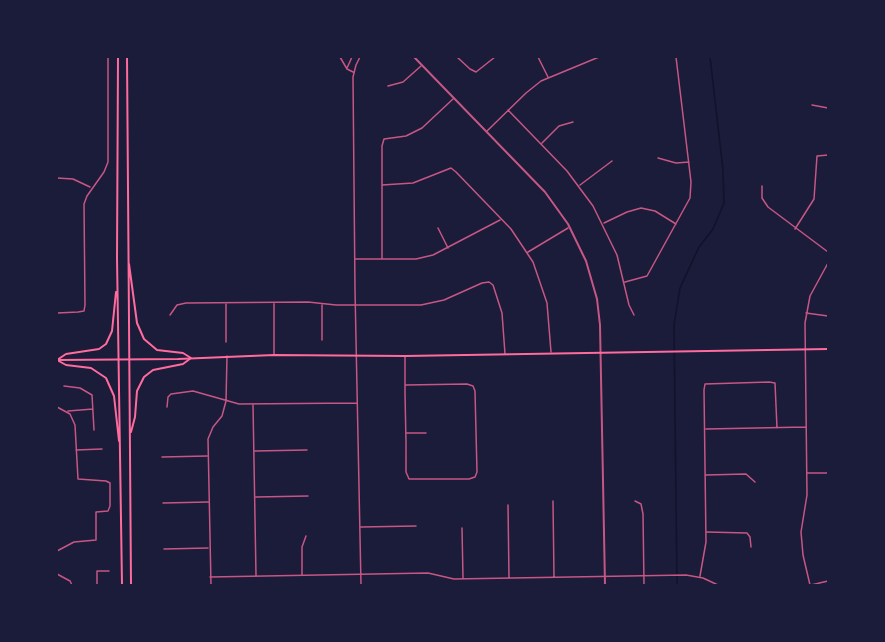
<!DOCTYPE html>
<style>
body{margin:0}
#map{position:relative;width:885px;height:642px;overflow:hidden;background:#1b1b3a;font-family:"Noto Serif",serif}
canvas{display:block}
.frame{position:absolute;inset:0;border:58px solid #1b1b3a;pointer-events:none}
</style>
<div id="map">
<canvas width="885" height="642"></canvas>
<div class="frame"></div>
</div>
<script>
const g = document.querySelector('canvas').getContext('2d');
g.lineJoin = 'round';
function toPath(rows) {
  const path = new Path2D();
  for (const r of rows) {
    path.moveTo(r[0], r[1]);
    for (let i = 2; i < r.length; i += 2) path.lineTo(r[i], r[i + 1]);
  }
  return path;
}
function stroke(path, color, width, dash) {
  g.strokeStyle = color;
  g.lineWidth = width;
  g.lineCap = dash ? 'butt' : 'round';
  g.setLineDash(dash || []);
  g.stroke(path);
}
stroke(toPath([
 [677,585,674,325,680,288,699,247,713,229,724,203,723,170,710,57]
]), '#12122b', 1.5);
stroke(toPath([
 [340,57,347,69,353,72],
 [360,57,356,65,353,77,355,290,361,585],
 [457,57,470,69,476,72,495,57],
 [538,57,548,77],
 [347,68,352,57],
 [388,86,403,82,421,66],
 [812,105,828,108],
 [508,110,567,171,593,206,617,255,629,305,634,315],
 [487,131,526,93,541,81,599,57],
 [542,143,559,126,573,122],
 [658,158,676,163,689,162],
 [57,178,73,179,90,187],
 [382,185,413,183,451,168,456,172,511,229,533,262,547,303,551,352],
 [580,185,612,161],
 [762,186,762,198,768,207,828,252],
 [604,223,627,212,641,208,655,211,676,224],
 [438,228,448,248],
 [795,229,814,199,817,156,828,155],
 [528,252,568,228],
 [356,259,416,259,433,255,500,220],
 [382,259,382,146,384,139,406,136,422,128,453,99],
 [625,282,647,276,690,198,691,182,676,57],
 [226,303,226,342],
 [274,303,274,355],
 [57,313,78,312,84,311,85,305,84,204,87,196,104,172,108,162,108,57],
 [806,313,828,316],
 [170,315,177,305,186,303,308,302,336,305,421,305,444,300,482,283,489,282,493,285,502,313,505,354],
 [322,340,322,305],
 [405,356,405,393,406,442,406,472,409,479,469,479,475,477,477,472,475,391,473,386,467,384,405,385],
 [64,386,80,388,92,395,94,430],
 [253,405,256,575],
 [57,407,70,414,75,425,78,479,106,481,110,483,110,506,108,511,96,512,96,540,74,542,57,551],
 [167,407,168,397,171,394,193,391,239,404,357,403],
 [68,411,93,409],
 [706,429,806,427],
 [407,433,426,433],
 [76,450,102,449],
 [255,451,307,450],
 [162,457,207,456],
 [807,473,828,473],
 [706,475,746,474,755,482],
 [256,497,308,496],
 [553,501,554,577],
 [635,501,641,504,643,514,644,585],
 [163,503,208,502],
 [508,505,509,578],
 [361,527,416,526],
 [462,528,463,578],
 [707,532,747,533,750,537,751,547],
 [164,549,208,548],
 [57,574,70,581,72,585],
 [302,574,302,547,306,536],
 [700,576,706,542,704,390,705,384,769,382,775,383,777,428],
 [210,577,428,573,454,579,686,575,703,578,718,585],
 [97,585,97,571,109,571],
 [211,585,208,439,213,427,222,416,226,401,227,356],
 [810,585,803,555,801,532,807,495,805,323,810,296,828,263],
 [811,585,828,581]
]), '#c65784', 1.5);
stroke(toPath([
 [414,57,545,192,568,224,586,261,597,299,600,325,605,585]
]), '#c65784', 2);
stroke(toPath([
 [57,360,178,359,274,355,405,356,828,349]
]), '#ff6b9d', 2);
stroke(toPath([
 [118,57,117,258,122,585],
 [127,57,131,585],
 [129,264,137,323,144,339,157,350,183,353,191,358,183,364,153,370,144,377,137,391,135,417,131,432],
 [116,292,112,331,106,344,99,349,66,354,57,360,66,365,91,368,106,378,114,396,119,441]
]), '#ff6b9d', 2);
</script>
